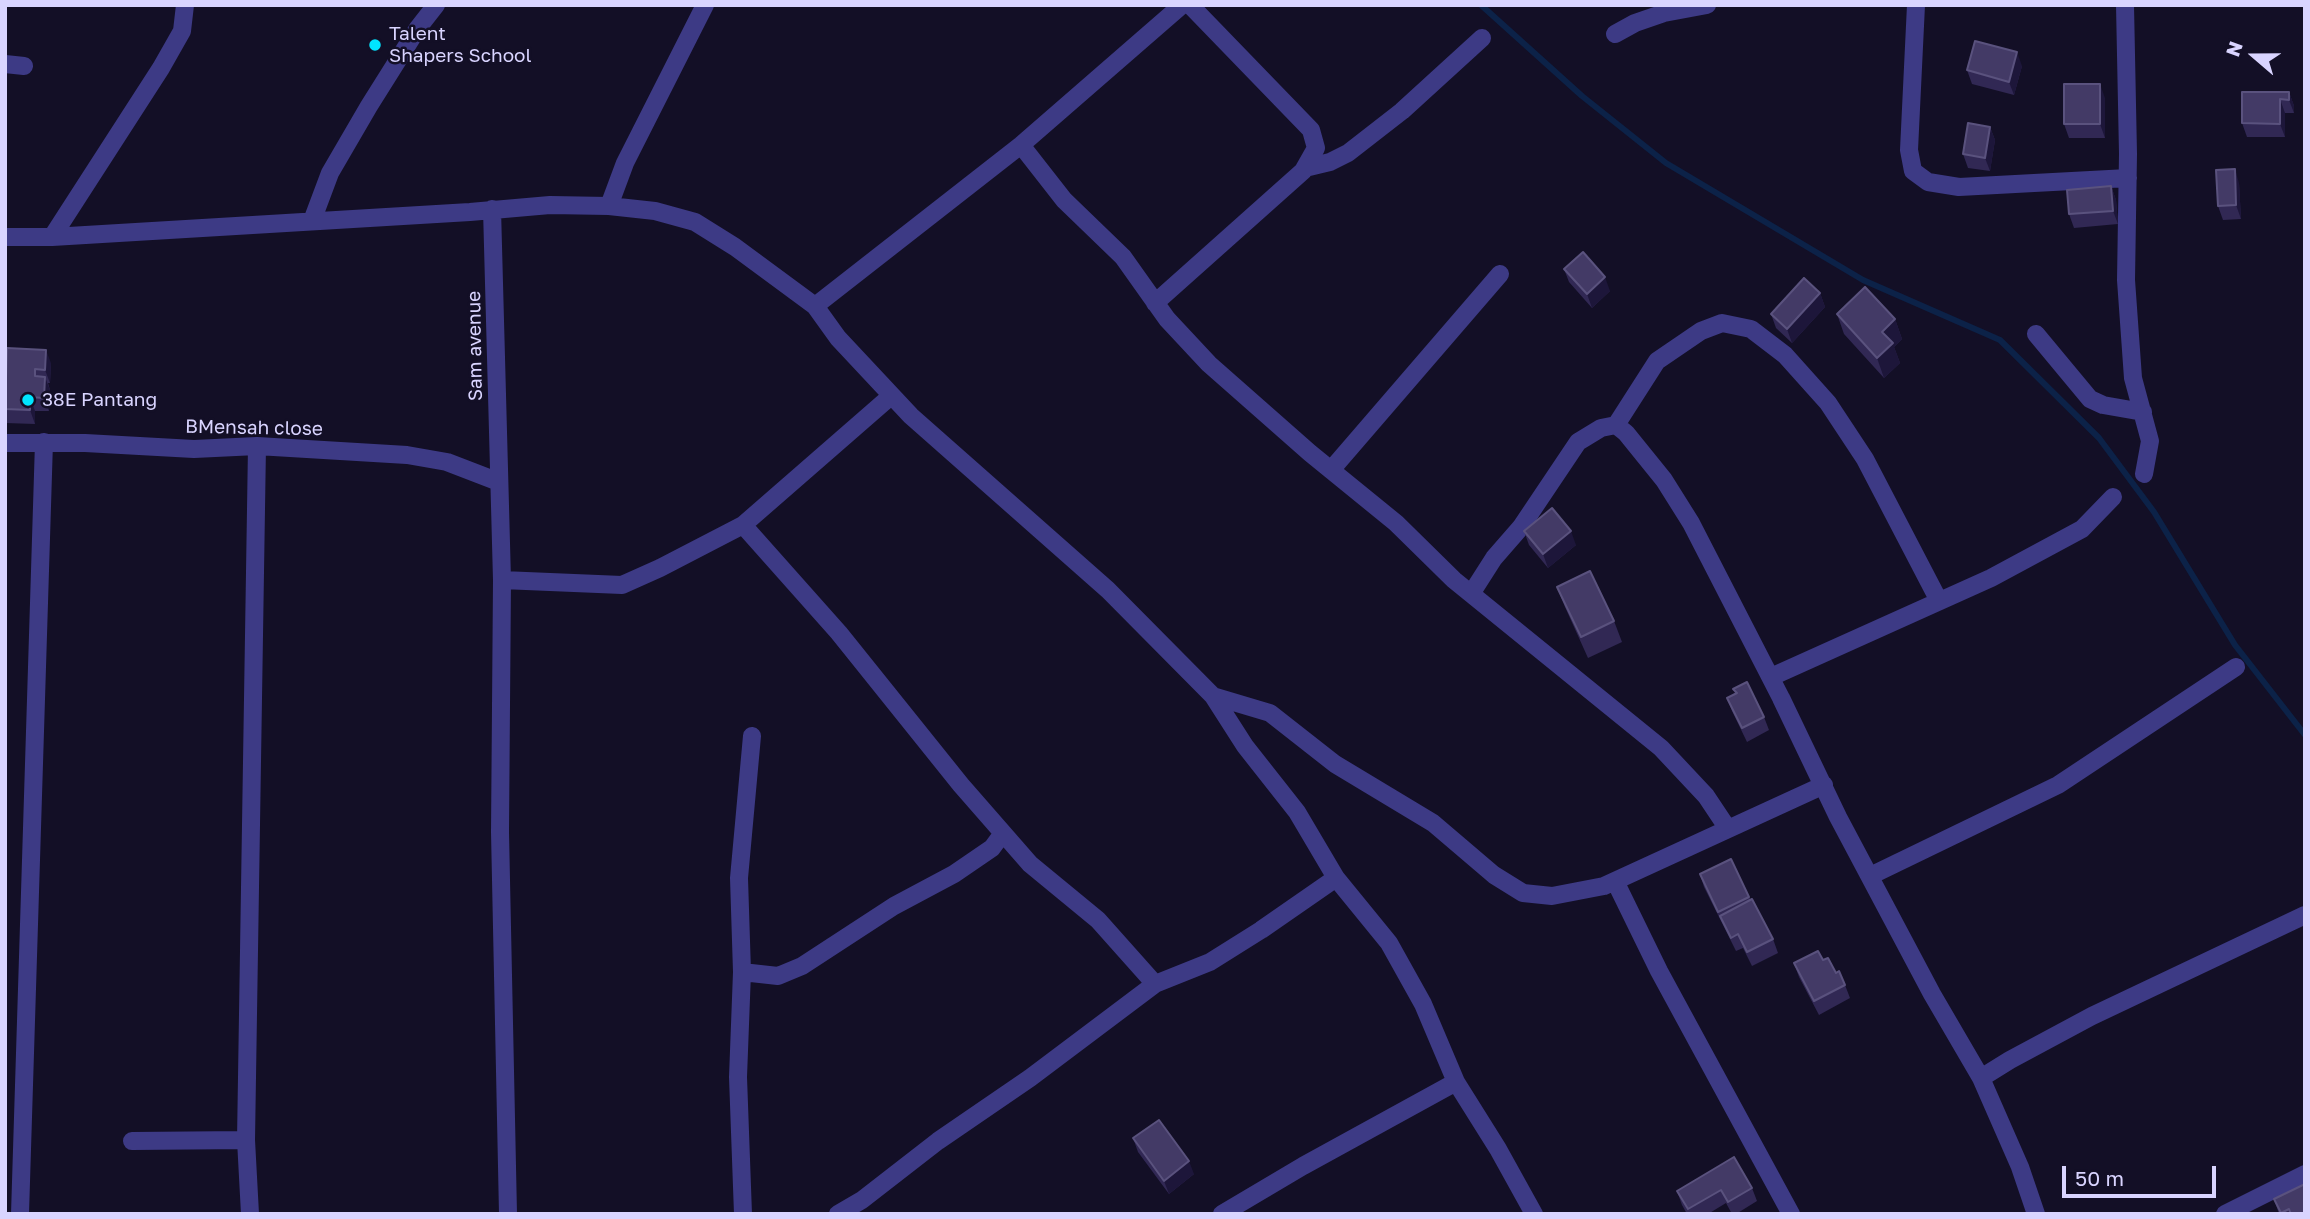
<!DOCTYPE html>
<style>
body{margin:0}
#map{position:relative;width:2310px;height:1219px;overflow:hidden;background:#130f26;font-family:"Golos Text",sans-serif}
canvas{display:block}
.frame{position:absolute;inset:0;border:7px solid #d9d4ff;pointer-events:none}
.north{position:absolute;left:2219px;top:21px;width:70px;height:70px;-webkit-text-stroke:5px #130f26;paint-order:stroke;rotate:290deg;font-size:19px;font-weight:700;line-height:28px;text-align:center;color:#d9d4ff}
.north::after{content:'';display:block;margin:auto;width:24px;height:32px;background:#d9d4ff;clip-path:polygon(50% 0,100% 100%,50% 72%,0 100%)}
.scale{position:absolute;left:2062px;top:1166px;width:154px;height:32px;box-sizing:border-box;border:4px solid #d9d4ff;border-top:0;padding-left:9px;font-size:21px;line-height:24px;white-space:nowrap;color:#d9d4ff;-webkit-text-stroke:5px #130f26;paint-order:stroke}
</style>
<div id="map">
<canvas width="2310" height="1219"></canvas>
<div class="frame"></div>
<div class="north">N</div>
<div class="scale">50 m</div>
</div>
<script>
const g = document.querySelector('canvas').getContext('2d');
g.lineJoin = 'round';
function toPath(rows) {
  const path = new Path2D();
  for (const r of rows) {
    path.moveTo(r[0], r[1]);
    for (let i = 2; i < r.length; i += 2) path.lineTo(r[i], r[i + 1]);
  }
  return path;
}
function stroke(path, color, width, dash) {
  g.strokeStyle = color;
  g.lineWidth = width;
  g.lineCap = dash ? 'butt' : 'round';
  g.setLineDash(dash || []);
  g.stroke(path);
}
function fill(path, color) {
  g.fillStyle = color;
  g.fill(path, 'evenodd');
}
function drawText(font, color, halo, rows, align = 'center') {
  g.font = font + ' "Golos Text",sans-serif';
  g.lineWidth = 5;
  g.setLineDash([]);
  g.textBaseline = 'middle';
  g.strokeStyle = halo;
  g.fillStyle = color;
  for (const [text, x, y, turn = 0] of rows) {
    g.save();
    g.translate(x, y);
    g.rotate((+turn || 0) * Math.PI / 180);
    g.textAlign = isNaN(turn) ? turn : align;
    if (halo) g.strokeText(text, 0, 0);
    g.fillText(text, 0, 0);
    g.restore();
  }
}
stroke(toPath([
 [1481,5,1582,96,1666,163,1863,280,2000,340,2099,438,2154,512,2235,645,2305,735]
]), '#0c2248', 6);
stroke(toPath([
 [1916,5,1909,150,1913,171,1928,182,1959,187,2128,178],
 [2125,5,2128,154,2126,280,2133,378,2150,441,2144,474],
 [1615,34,1635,23,1664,13,1707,5],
 [5,64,24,66],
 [1021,145,1064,200,1123,257,1167,319,1209,364,1310,453,1396,523,1454,580,1661,748,1706,796,1728,829],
 [1305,168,1330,162,1348,153,1402,111,1482,38],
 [609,206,625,163,705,5],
 [492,209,502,580,500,832,508,1214],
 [312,221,330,173,369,106,418,28,436,5],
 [5,237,52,237,470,212,550,205,609,206,655,211,695,222,735,247,815,306,838,338,911,416,1108,590,1213,696,1270,713,1335,764,1433,823,1494,875,1523,893,1552,896,1604,886,1824,785],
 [52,237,161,68,182,31,185,5],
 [1155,303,1303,171,1316,148,1311,130,1190,5],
 [815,306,1021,145,1182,5],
 [2036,334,2090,399,2103,405,2143,412],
 [1616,425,1657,361,1701,331,1722,323,1751,329,1785,355,1828,403,1865,459,1939,601],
 [5,443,85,443,194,449,257,446,407,455,447,462,499,482],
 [1331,470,1500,274],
 [743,525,839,633,961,785,1030,864,1098,920,1155,984],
 [502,580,622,585,660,568,743,525,891,396],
 [1471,594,1494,558,1521,527,1578,442,1601,428,1616,425,1626,433,1664,480,1691,523,1781,698,1838,817,1932,994,1981,1078,2020,1167,2036,1214],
 [1771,677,1991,578,2082,529,2113,497],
 [1213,696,1245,746,1297,812,1336,878,1389,943,1423,1004,1456,1082,1498,1149,1534,1214],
 [1870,876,2058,785,2236,667],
 [1615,881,1659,971,1791,1214],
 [742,972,778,976,802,966,894,906,954,874,992,848,1003,833],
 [1981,1078,2010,1060,2092,1016,2305,915],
 [132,1141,246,1140],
 [20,1214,44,442],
 [250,1214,246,1140,257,446],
 [743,1214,738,1077,742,972,739,878,752,736],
 [838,1214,862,1200,938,1141,1030,1078,1155,984,1210,962,1261,930,1336,878],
 [1222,1214,1303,1166,1456,1082],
 [2225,1214,2305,1174]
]), '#3d3a85', 18);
fill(toPath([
 [2022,66,2014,95,1972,84,1967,70],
 [2289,92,2294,106,2294,113,2285,113,2285,137,2247,137,2242,123],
 [2105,98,2105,138,2069,138,2064,124],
 [1990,127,1995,140,1990,171,1968,168,1963,154],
 [2239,183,2241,219,2223,220,2218,206],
 [2111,186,2116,200,2118,224,2074,228,2069,214],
 [1564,269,1610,291,1592,308,1569,282],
 [1820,293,1825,307,1792,343,1776,328,1771,314],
 [1837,314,1895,319,1902,339,1894,347,1900,363,1884,378,1844,334],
 [51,363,50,383,48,383,50,390,49,411,35,411,35,424,5,423,5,374],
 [1524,531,1576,545,1548,568,1529,545],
 [1557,587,1614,621,1622,642,1588,658,1565,607],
 [1733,689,1764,717,1769,730,1747,742,1732,711,1727,698,1735,693],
 [1700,874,1749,897,1773,939,1778,953,1752,966,1743,948,1736,951,1704,887],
 [1823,960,1845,985,1850,998,1819,1015,1799,977,1794,963],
 [1133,1138,1194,1174,1169,1194,1138,1152],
 [1752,1188,1757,1201,1736,1214,1732,1214,1726,1203,1708,1214,1687,1214,1682,1205,1677,1191],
 [2274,1199,2305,1214,2279,1214]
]), '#312854');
fill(toPath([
 [2017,52,2022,66,2014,95,2009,82],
 [2100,84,2105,98,2105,138,2100,124],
 [2289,92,2294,106,2294,113,2289,100],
 [2280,99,2285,113,2285,137,2280,124],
 [1990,127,1995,140,1990,171,1985,158],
 [2235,169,2239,183,2241,219,2236,205],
 [2111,186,2116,200,2118,224,2113,211],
 [1605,277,1610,291,1592,308,1587,294],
 [1820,293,1825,307,1792,343,1787,329],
 [1895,319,1902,339,1894,347,1900,363,1884,378,1877,358,1882,332],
 [46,350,51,363,50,383,45,370],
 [45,377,50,390,49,411,44,398],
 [30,397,35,411,35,424,30,410],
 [1571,531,1576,545,1548,568,1543,554],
 [1189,1161,1194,1174,1169,1194,1164,1181]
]), '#1d163a');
const building = toPath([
 [1975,41,2017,52,2009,82,1967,70,1975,41],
 [2064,84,2100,84,2100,124,2064,124,2064,84],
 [2242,92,2289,92,2289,100,2280,99,2280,124,2242,123,2242,92],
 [1968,123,1990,127,1985,158,1963,154,1968,123],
 [2235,169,2236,205,2218,206,2216,170,2235,169],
 [2111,186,2113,211,2069,214,2067,190,2111,186],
 [1583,252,1605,277,1587,294,1564,269,1583,252],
 [1804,278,1820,293,1787,329,1771,314,1804,278],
 [1865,287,1895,319,1882,332,1893,343,1877,358,1837,314,1865,287],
 [7,348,46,350,45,370,35,369,35,376,45,377,44,398,30,397,30,410,5,409,7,348],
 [1552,508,1571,531,1543,554,1524,531,1552,508],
 [1590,571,1614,621,1581,637,1557,587,1590,571],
 [1747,682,1764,717,1742,728,1727,698,1737,693,1733,689,1747,682],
 [1731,859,1749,897,1718,912,1700,874,1731,859],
 [1752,899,1773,939,1747,952,1738,934,1731,938,1720,916,1752,899],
 [1818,951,1823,960,1828,958,1836,973,1839,971,1845,985,1814,1001,1794,963,1818,951],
 [1159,1120,1189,1161,1164,1181,1133,1138,1159,1120],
 [1734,1157,1752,1188,1728,1202,1721,1190,1688,1209,1677,1191,1734,1157],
 [2305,1184,2305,1214,2291,1214,2289,1209,2281,1213,2274,1199,2305,1184]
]);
fill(building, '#433a66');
stroke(building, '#5a527e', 2);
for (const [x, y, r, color] of [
 [375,45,7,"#00e5ff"],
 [28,400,7,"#00e5ff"]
]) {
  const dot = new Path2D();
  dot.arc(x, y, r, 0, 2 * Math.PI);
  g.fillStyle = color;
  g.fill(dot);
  stroke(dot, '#130f26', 2.5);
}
drawText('19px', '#d9d4ff', '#130f26', [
 ["Talent",389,34],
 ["Shapers School",389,56],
 ["38E Pantang",42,400]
], 'left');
drawText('19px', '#d9d4ff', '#130f26', [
 ["Sam avenue",475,346,-91],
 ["BMensah close",254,428,1]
]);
</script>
